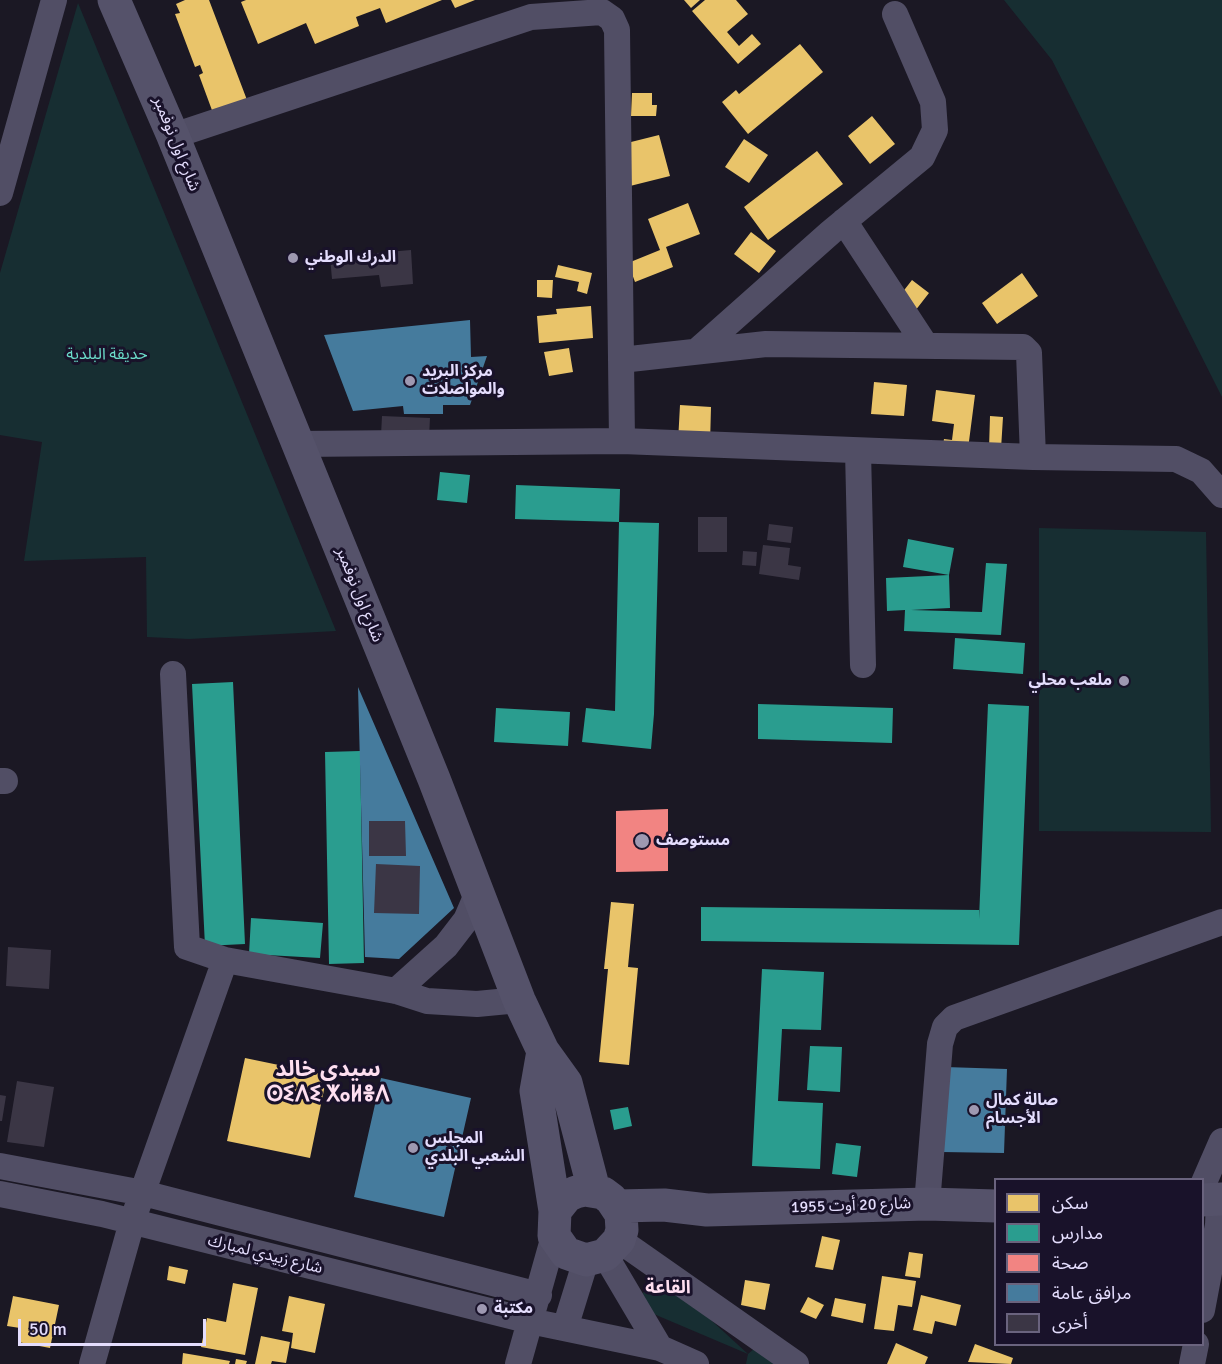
<!DOCTYPE html>
<meta charset="utf-8">
<style>
body{margin:0}
#map{position:relative;width:1222px;height:1364px;overflow:hidden;background:#1b1824;font-family:Signika,"Noto Sans Arabic",sans-serif}
canvas{display:block}
.legend{position:absolute;left:994px;top:1178px;width:210px;height:168px;box-sizing:border-box;background:#19122a;border:2px solid #6a637e;margin:0;padding:8px 10px;list-style:none;font-size:18px;color:#e4ddfd}
.legend li{display:flex;align-items:center;gap:12px;height:30px}
.legend b{width:30px;border:2px solid #6a637e}
.scale{position:absolute;left:18px;top:1319px;width:188px;height:27px;box-sizing:border-box;border:3px solid #e4ddfd;border-top:0;padding-left:8px;font-size:18px;line-height:21px;white-space:nowrap;color:#e4ddfd;-webkit-text-stroke:4px #19122a;paint-order:stroke}
</style>
<div id="map">
<canvas width="1222" height="1364"></canvas>
<ul class="legend">
<li><b style="height:16px;background:#e9c46a"></b>سكن</li>
<li><b style="height:16px;background:#2a9d8f"></b>مدارس</li>
<li><b style="height:16px;background:#f28482"></b>صحة</li>
<li><b style="height:16px;background:#457b9d"></b>مرافق عامة</li>
<li><b style="height:16px;background:#3b3645"></b>أخرى</li>
</ul>
<div class="scale">50 m</div>
</div>
<script>
const g = document.querySelector('canvas').getContext('2d');
g.lineJoin = 'round';
function fill(path, color) {
  g.fillStyle = color;
  g.fill(path, 'evenodd');
}
function toPath(rows) {
  const path = new Path2D();
  for (const r of rows) {
    path.moveTo(r[0], r[1]);
    for (let i = 2; i < r.length; i += 2) path.lineTo(r[i], r[i + 1]);
  }
  return path;
}
function stroke(path, color, width, dash) {
  g.strokeStyle = color;
  g.lineWidth = width;
  g.lineCap = dash ? 'butt' : 'round';
  g.setLineDash(dash || []);
  g.stroke(path);
}
function drawText(font, color, halo, rows, align = 'center') {
  g.font = font + ' Signika,"Noto Sans Arabic","Noto Sans Tifinagh",sans-serif';
  g.lineWidth = 6;
  g.setLineDash([]);
  g.textBaseline = 'middle';
  g.strokeStyle = halo;
  g.fillStyle = color;
  for (const [text, x, y, turn = 0] of rows) {
    g.save();
    g.translate(x, y);
    g.rotate((+turn || 0) * Math.PI / 180);
    g.textAlign = isNaN(turn) ? turn : align;
    if (halo) g.strokeText(text, 0, 0);
    g.fillText(text, 0, 0);
    g.restore();
  }
}
fill(toPath([
 [1004,0,1222,0,1222,397,1052,60],
 [78,3,336,631,189,639,147,637,146,557,24,561,42,442,0,435,0,273],
 [1039,528,1206,532,1211,832,1039,831],
 [664,1277,748,1354,755,1348,775,1364,746,1364,748,1354,642,1309,639,1298,654,1279]
]), '#172e32');
fill(toPath([
 [185,0,209,0,247,100,213,113,199,75,203,73,200,65,195,67,175,14,180,13,176,4],
 [246,0,442,0,386,23,380,8,356,17,359,26,315,44,306,23,258,44,241,2],
 [451,0,475,0,455,8],
 [684,0,700,0,691,8],
 [705,0,736,0,748,14,727,32,739,46,752,34,761,44,738,64,692,11],
 [800,44,823,72,748,134,722,102,736,90,739,94],
 [632,93,652,93,652,105,657,105,656,116,631,116],
 [872,116,895,144,870,164,848,136],
 [659,135,670,176,630,186,619,145],
 [744,139,768,155,749,183,725,167],
 [817,151,843,184,768,240,744,207],
 [688,203,700,234,666,247,673,267,635,282,628,263,660,250,648,219],
 [751,232,776,251,759,273,734,254],
 [558,265,592,273,587,294,577,291,579,282,555,277],
 [1022,273,1038,296,997,324,982,303],
 [537,280,553,280,552,298,537,297],
 [912,280,929,293,915,311,898,298],
 [591,306,593,338,539,343,537,316,557,314,556,309],
 [569,348,573,372,549,376,544,352],
 [874,382,907,385,904,416,871,414],
 [936,390,975,395,968,449,943,445,944,439,952,440,954,424,932,421],
 [680,405,711,407,710,444,678,442],
 [990,416,1003,417,1001,449,989,449],
 [611,902,634,904,628,967,638,968,629,1065,599,1062,608,969,604,969],
 [245,1058,327,1075,310,1158,227,1141],
 [822,1236,840,1240,833,1270,815,1267],
 [909,1252,923,1254,920,1278,905,1276],
 [169,1266,188,1270,185,1284,167,1280],
 [882,1276,916,1281,912,1307,898,1305,894,1331,874,1329],
 [745,1280,770,1284,765,1310,741,1305],
 [233,1283,258,1288,245,1355,201,1347,207,1318,226,1322],
 [921,1295,961,1305,956,1326,935,1321,932,1334,913,1330],
 [13,1296,59,1305,50,1348,18,1342,20,1328,7,1326],
 [289,1296,325,1304,315,1353,291,1348,293,1333,282,1331],
 [808,1297,824,1305,816,1319,800,1312],
 [835,1298,866,1304,863,1323,831,1316],
 [261,1336,290,1342,286,1363,272,1361,271,1364,255,1364],
 [896,1343,928,1357,925,1364,887,1364],
 [975,1344,1013,1358,1011,1364,968,1362],
 [183,1353,230,1361,229,1364,182,1364],
 [236,1359,247,1361,246,1364,235,1364]
]), '#e9c46a');
fill(toPath([
 [440,472,470,475,467,503,437,500],
 [516,485,620,489,619,522,515,519],
 [619,522,659,523,654,714,651,749,582,742,586,708,615,711],
 [908,539,954,548,949,575,903,567],
 [986,563,1007,564,1001,635,904,631,905,610,887,611,886,578,949,575,950,608,911,610,982,612],
 [955,638,1025,643,1023,674,953,669],
 [233,682,245,944,205,946,192,684],
 [758,704,893,708,892,743,758,739],
 [988,704,1029,706,1019,945,701,941,701,907,979,910,979,919],
 [496,708,570,712,568,746,494,742],
 [360,751,364,963,329,964,325,752],
 [251,918,323,923,320,958,249,954],
 [762,969,824,972,821,1030,782,1029,778,1101,823,1103,820,1169,752,1166],
 [810,1046,842,1047,840,1092,807,1090],
 [628,1107,632,1126,614,1130,610,1110],
 [836,1143,861,1146,857,1177,832,1174]
]), '#2a9d8f');
fill(toPath([
 [668,809,668,871,616,872,616,811]
]), '#f28482');
fill(toPath([
 [470,320,471,357,487,356,470,405,443,405,443,414,404,414,403,406,353,411,324,335],
 [358,687,454,908,399,959,365,957],
 [945,1067,1007,1069,1004,1153,942,1152],
 [381,1078,471,1098,444,1217,354,1197]
]), '#457b9d');
fill(toPath([
 [411,250,413,284,381,287,379,275,332,279,330,257],
 [382,416,430,418,429,438,381,435],
 [698,517,727,517,727,552,698,552],
 [769,524,793,527,791,543,767,540],
 [763,545,790,548,788,565,801,567,799,580,759,574],
 [743,551,757,552,756,566,742,565],
 [369,821,405,821,406,856,369,856],
 [376,864,420,866,419,914,374,913],
 [8,947,51,950,49,989,6,986],
 [17,1081,54,1087,44,1147,7,1142],
 [0,1095,6,1096,2,1121,0,1121]
]), '#3b3645');
stroke(toPath([
 [173,136,531,17,602,12,612,19,617,30,622,441],
 [0,193,54,0],
 [844,221,926,346],
 [697,351,831,232,922,157,935,130,933,102,895,14],
 [621,360,766,344,1023,347,1029,353,1033,457],
 [298,444,622,441,1033,457,1176,459,1201,471,1222,495],
 [858,451,863,665],
 [173,674,187,947,225,960,396,991,427,1001,477,1004,519,1000],
 [0,781,5,781],
 [396,991,446,946,466,920,478,892],
 [0,1166,143,1193,539,1295],
 [1202,1187,1222,1141],
 [0,1194,102,1214,530,1321,660,1348,696,1364],
 [927,1204,940,1044,945,1027,954,1018,1222,922],
 [619,1240,796,1364],
 [605,1255,660,1348],
 [1202,1310,1218,1225,1219,1199],
 [565,1328,586,1260],
 [92,1364,132,1222,225,960],
 [518,1364,554,1236],
 [1192,1364,1196,1344]
]), '#514e65', 26);
stroke(toPath([
 [114,0,173,136,434,779,519,1000,543,1051,566,1083,594,1190],
 [543,1051,536,1091,555,1211,554,1236,566,1253,586,1260,605,1255,619,1240,622,1230,621,1214,611,1199,603,1193,585,1190,576,1192,567,1196,555,1211],
 [1202,1200,1222,1199],
 [617,1206,664,1205,707,1210,927,1204,996,1206]
]), '#55526a', 33);
for (const [x, y, r, color] of [
 [293,258,6,"#9e98b1"],
 [410,381,6,"#9e98b1"],
 [1124,681,6,"#9e98b1"],
 [642,841,8,"#9e98b1"],
 [974,1110,6,"#9e98b1"],
 [413,1148,6,"#9e98b1"],
 [482,1309,6,"#9e98b1"]
]) {
  const dot = new Path2D();
  dot.arc(x, y, r, 0, 2 * Math.PI);
  g.fillStyle = color;
  g.fill(dot);
  stroke(dot, '#19122a', 2);
}
drawText('16px', '#e4ddfd', '#19122a', [
 ["شارع اول نوفمبر",176,144,68],
 ["شارع اول نوفمبر",359,595,68],
 ["شارع 20 أوت 1955",851,1206,-2],
 ["شارع زبيدي لمبارك",265,1255,14]
]);
drawText('bold 16px', '#e4ddfd', '#19122a', [
 ["الدرك الوطني",305,258],
 ["مركز البريد",422,372],
 ["والمواصلات",422,390],
 ["ملعب محلي",1112,681,"right"],
 ["مستوصف",656,841],
 ["صالة كمال",986,1101],
 ["الأجسام",986,1119],
 ["المجلس",425,1139],
 ["الشعبي البلدي",425,1157],
 ["مكتبة",494,1309]
], 'left');
drawText('16px', '#6bdcca', '#19122a', [
 ["حديقة البلدية",107,355]
]);
drawText('bold 18px', '#fedff0', '#19122a', [
 ["القاعة",668,1288]
]);
drawText('bold 22px', '#fedff0', '#19122a', [
 ["سيدي خالد",328,1070],
 ["ⵙⵉⴷⵉ ⵅⴰⵍⴻⴷ",328,1095]
]);
</script>
